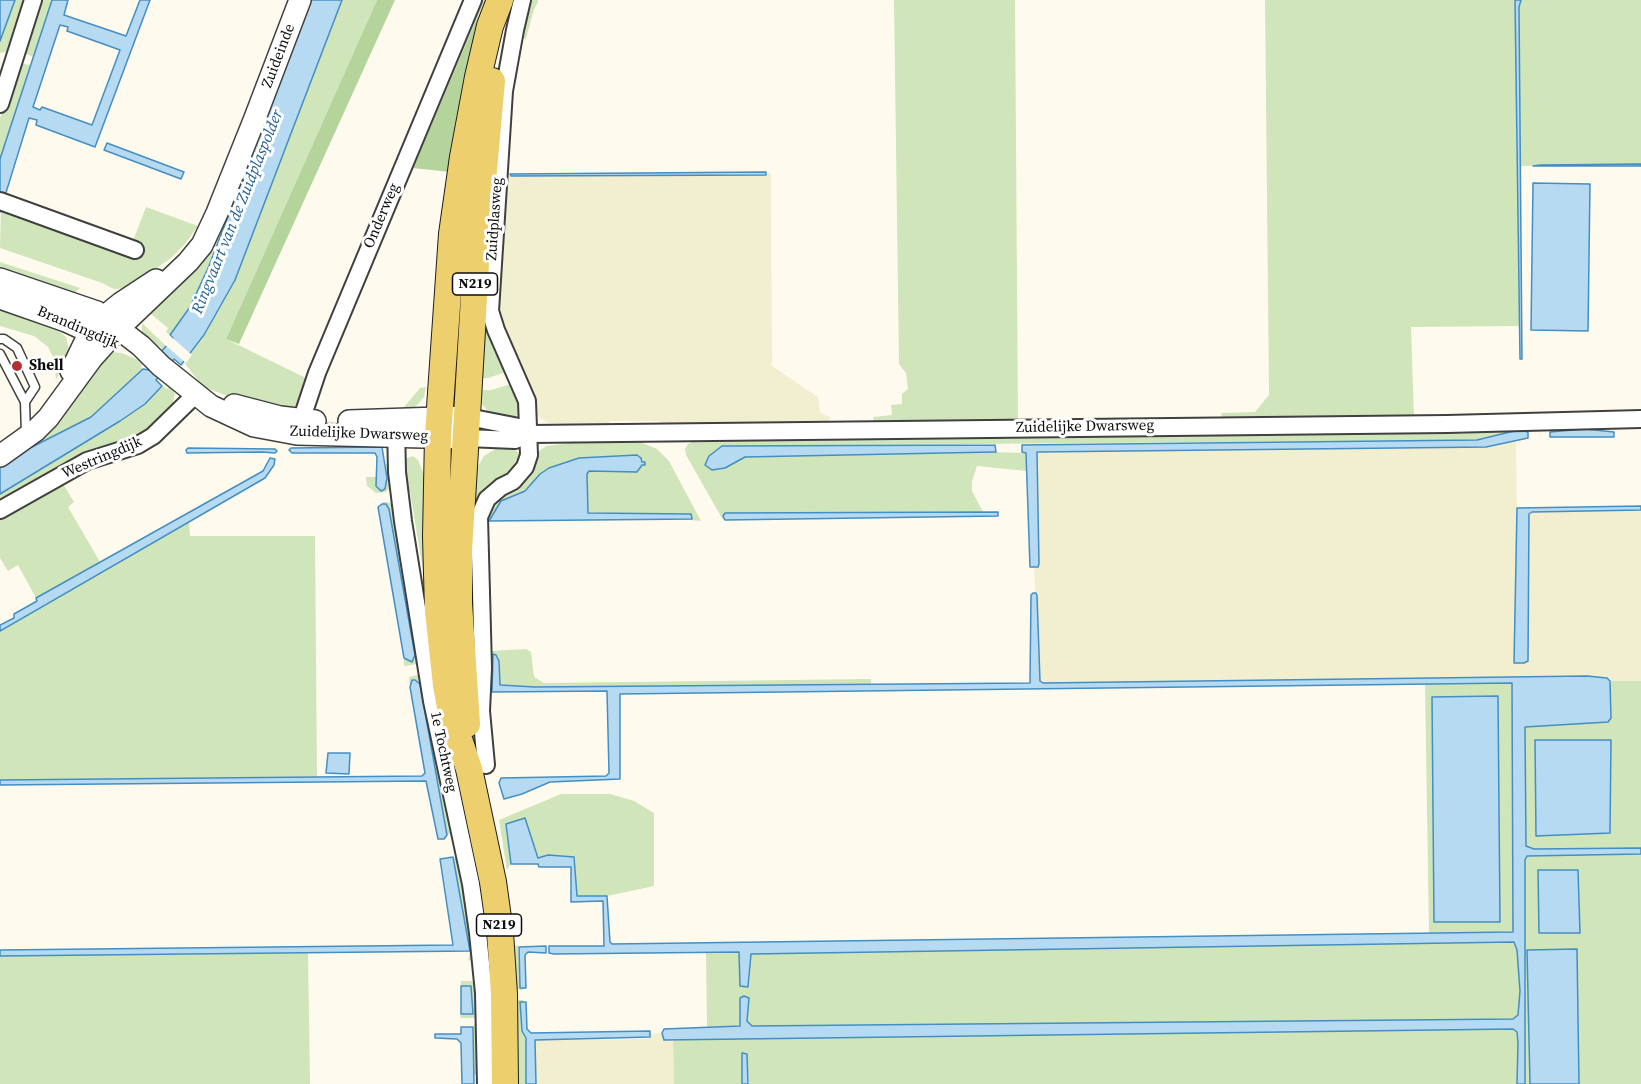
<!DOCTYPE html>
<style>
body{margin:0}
canvas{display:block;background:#fefbee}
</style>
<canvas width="1641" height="1084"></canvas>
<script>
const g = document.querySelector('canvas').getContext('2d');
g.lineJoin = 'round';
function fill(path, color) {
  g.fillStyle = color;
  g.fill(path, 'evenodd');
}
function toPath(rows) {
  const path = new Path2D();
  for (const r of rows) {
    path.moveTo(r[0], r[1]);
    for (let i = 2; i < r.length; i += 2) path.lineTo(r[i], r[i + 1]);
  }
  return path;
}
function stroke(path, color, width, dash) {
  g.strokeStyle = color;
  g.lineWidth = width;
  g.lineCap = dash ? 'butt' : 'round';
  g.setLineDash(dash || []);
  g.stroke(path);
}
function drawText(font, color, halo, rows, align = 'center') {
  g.font = font + ' "Source Serif 4",serif';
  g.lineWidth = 6;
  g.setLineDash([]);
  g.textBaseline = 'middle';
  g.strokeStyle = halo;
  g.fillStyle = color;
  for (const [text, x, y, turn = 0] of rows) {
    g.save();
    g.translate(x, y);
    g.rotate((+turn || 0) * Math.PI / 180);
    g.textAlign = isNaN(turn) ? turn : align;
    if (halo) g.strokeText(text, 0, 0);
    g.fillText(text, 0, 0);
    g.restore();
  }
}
fill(toPath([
 [771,173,772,366,818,397,820,412,830,417,829,422,666,425,659,421,611,421,603,426,548,423,540,418,536,412,530,390,497,317,503,174,511,176,766,175,766,174],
 [1516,439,1517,508,1514,663,1528,661,1529,514,1532,512,1641,510,1641,681,1610,681,1607,678,1587,676,1043,683,1040,681,1034,568,1038,567,1037,452,1486,447],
 [662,1033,664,1040,673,1039,674,1084,536,1084,535,1040,647,1039,650,1037,650,1034]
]), '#f1efd0');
fill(toPath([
 [15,0,23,0,6,52,0,53,0,41],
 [41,0,52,0,34,57,26,54,23,50],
 [306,0,311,0,209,267,187,311,170,335,166,332,168,328,151,314,155,309,151,305,197,268,204,259],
 [342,0,377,0,226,339,308,379,298,403,289,411,248,404,207,388,200,383,184,362,202,340,235,280],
 [477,0,493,0,488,18,478,16,415,163,411,165,358,300,353,297],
 [512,0,516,0,486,310,506,372,488,378,479,378,495,100,503,43],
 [527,0,538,0,538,2,534,9,526,39,520,38],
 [894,0,1015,0,1018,423,875,424,873,417,892,415,891,405,902,404,902,394,908,389,906,373,899,364],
 [1265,0,1515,0,1520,326,1411,327,1414,419,1223,419,1221,413,1255,412,1269,395],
 [1521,0,1641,0,1641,164,1520,166,1519,7],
 [18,63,31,65,0,159,0,118],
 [1,207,8,209,7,213,117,254,133,241,146,207,198,226,184,245,171,258,128,288,114,289,102,283,0,248],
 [0,262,80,288,71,296,30,278,0,269],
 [0,309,55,327,66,337,69,350,56,380,54,359,48,347,34,336,0,326],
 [142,323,166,346,163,350,159,346,157,348,142,336],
 [112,352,122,353,143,362,141,367,143,369,91,417,0,462,102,355],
 [169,382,175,394,171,411,149,433,64,466,0,500,0,494,120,421,145,404,162,386,167,389,169,387,166,385],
 [508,385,511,385,521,408,518,415,512,419,490,414,482,404,478,390,491,390],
 [426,387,424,397,419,403,411,411,399,413,420,388],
 [1527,428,1528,432,1518,430,1477,440,722,446,708,461,708,465,725,468,745,457,993,452,1026,453,1026,471,977,466,972,481,972,491,983,512,725,513,723,514,725,520,723,520,686,455,685,449,688,444,697,439,1365,430,1432,434,1479,433,1501,429],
 [635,440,657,449,669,461,701,521,630,514,588,513,587,473,589,471,638,472,642,465,645,465,641,458,637,455,579,458,549,468,540,474,525,491,497,507,489,521,485,521,487,510,538,452,546,446,588,441],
 [499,447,513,448,521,455,520,466,487,490,478,738,486,786,475,738,472,712,475,674,472,536,476,469,484,456],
 [413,456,418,460,426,480,470,814,463,815,423,606,428,600,410,492,408,491,405,464,405,459],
 [386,464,390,464,392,486,386,492,376,493,367,486,366,477,376,477,376,486,386,468],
 [62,482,74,502,68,507,100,562,36,598,18,565,8,571,0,558,0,517],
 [383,502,388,502,394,505,407,595,405,596,389,509,386,504,382,504],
 [189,522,190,536,315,536,317,777,0,780,0,631],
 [406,603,413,603,418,664,404,666,404,658,412,662,415,655],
 [526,649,531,652,534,677,544,683,871,679,871,685,535,687,499,685,499,661,493,655,492,692,488,693,491,651],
 [417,675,420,677,453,832,447,835,435,773,412,680,410,687,409,677],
 [1610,681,1641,681,1641,848,1534,849,1526,846,1525,726,1608,722,1611,718],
 [1513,683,1513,932,1429,934,1425,684],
 [561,794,610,794,634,801,654,813,654,886,607,896,577,896,574,857,548,855,539,858,524,818,510,857,511,864,507,870,499,820],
 [1641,854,1641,1084,1579,1084,1576,949,1527,950,1530,1084,1525,1084,1525,860,1527,856],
 [453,857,458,859,463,867,474,953,472,959,468,961,470,951],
 [1514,942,1517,950,1520,991,1518,1015,1513,1019,752,1026,747,1021,748,999,740,998,740,1026,707,1027,706,952,739,952,740,985,749,986,751,954],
 [518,945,520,987,526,989,520,990,517,988,515,946],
 [308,953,310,1084,0,1084,0,956],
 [461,981,471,981,476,984,478,1016,474,1018,461,1018,460,1014,473,1014,471,986,461,986],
 [517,1000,523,1000,524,1002,520,1002,522,1031,526,1038,526,1084,513,1084],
 [474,1024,479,1026,479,1074,474,1075],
 [1513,1029,1517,1032,1518,1043,1517,1084,749,1084,747,1055,742,1054,742,1084,674,1084,673,1039]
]), '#d0e5ba');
fill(toPath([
 [377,0,395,0,239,344,226,339],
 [478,16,488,18,450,172,413,168]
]), '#b4d49b');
const water = toPath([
 [0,0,15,0,0,41,0,0],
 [52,0,68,0,64,15,126,36,140,0,150,0,95,147,36,125,37,120,29,118,0,212,0,159,52,0],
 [60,25,68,27,67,31,120,50,92,125,42,107,40,110,33,107,60,25],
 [311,0,342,0,235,280,204,335,181,365,174,359,156,380,162,386,145,404,120,421,0,494,0,466,29,445,32,447,91,417,143,369,149,370,163,354,161,352,173,338,170,335,190,307,209,266,311,0],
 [1515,0,1521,0,1519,7,1522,359,1520,359,1515,0],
 [107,143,184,172,181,179,104,150,107,143],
 [1641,164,1641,166,1533,166,1540,165,1641,164],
 [766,172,766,175,511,176,510,174,766,172],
 [1533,183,1590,184,1588,331,1531,330,1533,183],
 [1585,429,1614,432,1614,437,1550,437,1550,432,1585,429],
 [1518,430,1528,432,1528,438,1486,447,1037,452,1039,564,1038,567,1030,567,1026,453,1022,452,1022,445,1477,440,1518,430],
 [995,445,996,452,993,452,745,457,725,468,712,470,705,465,709,456,722,446,995,445],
 [382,447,387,478,385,489,381,491,376,486,377,457,375,453,292,453,289,450,291,448,382,447],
 [188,448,275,449,277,451,275,453,262,452,187,453,186,450,188,448],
 [637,455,641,458,642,462,645,462,645,465,642,465,637,472,589,471,587,474,588,513,691,514,692,519,489,521,501,501,525,491,540,474,549,468,579,458,637,455],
 [270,458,275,459,274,465,265,478,0,631,0,625,14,618,14,614,37,601,36,598,263,471,270,458],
 [382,504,386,504,389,509,415,655,412,662,404,658,378,507,382,504],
 [1641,506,1641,510,1532,512,1529,514,1528,661,1524,663,1514,663,1517,508,1641,506],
 [998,512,998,516,725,520,723,516,725,513,998,512],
 [1033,593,1036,593,1037,596,1040,681,1043,683,1587,676,1607,678,1610,681,1611,718,1608,722,1525,727,1526,846,1534,849,1641,848,1641,854,1527,856,1525,860,1525,1084,1517,1084,1518,1043,1517,1032,1513,1029,664,1040,662,1033,664,1029,740,1026,740,998,744,996,749,998,747,1021,752,1026,1513,1019,1518,1015,1520,991,1517,950,1514,942,751,954,748,987,740,986,739,952,554,954,549,953,549,946,604,946,603,901,571,902,571,867,539,867,538,864,511,864,506,824,525,818,538,858,548,855,574,857,577,896,607,896,610,942,612,944,1513,932,1512,683,620,694,620,779,550,782,522,794,504,799,499,783,501,778,606,776,609,773,607,691,492,692,493,654,496,655,499,661,500,685,535,687,1030,683,1031,595,1033,593],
 [412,680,415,680,420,684,447,835,444,839,438,839,426,781,0,785,0,780,422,776,425,773,410,687,412,680],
 [1498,696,1500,922,1434,922,1432,697,1498,696],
 [1535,740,1611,740,1610,833,1536,836,1535,740],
 [328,753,350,753,349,774,326,773,328,753],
 [453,857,470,951,0,956,0,950,453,945,440,859,453,857],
 [1538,870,1578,870,1580,933,1539,933,1538,870],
 [546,946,546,953,528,952,525,955,526,988,520,988,519,947,546,946],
 [1577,949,1579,1084,1530,1084,1527,950,1577,949],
 [461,986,471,986,473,1014,461,1014,461,986],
 [520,1002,526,1002,527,1029,531,1033,650,1031,650,1037,535,1040,536,1084,526,1084,526,1038,522,1031,520,1002],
 [461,1027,473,1027,474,1084,462,1084,461,1043,457,1039,435,1038,435,1034,461,1034,461,1027],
 [742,1053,747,1054,748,1084,742,1084,742,1053]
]);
fill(water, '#b6daf1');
stroke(water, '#448ec2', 1.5);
fill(toPath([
 [168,334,192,355,186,363,164,344,169,338]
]), '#fefbee');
const service = toPath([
 [0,339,4,339,17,348,35,387,25,402,26,434],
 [0,354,25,402]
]);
const minor = toPath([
 [0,104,33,0],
 [0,201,135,250],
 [468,417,519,427,530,434],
 [396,427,397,472,403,521,432,701,471,884,478,933,484,993,486,1084],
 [298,430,317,373,473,0],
 [466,438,515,440,530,434,1447,424,1641,419],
 [0,510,87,461,138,445,153,436,196,394],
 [486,765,481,711,483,668,479,517,487,499,501,487,513,481,525,467,529,455,527,401,496,330,490,311,504,91,515,30,522,0]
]);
const tertiary = toPath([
 [0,279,97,312,141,346,161,366,211,406,254,426,297,434,466,438],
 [0,298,66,321,103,338],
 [71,371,87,338,100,320,121,303,156,280],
 [234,405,280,417,315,421],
 [349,421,468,417],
 [0,456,35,431,48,418,92,358,119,328,188,262,202,245,217,213,255,118,300,0]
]);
const primary = toPath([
 [500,0,490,26,478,77,463,157,452,234,438,436,436,536,438,611,446,685,452,718,469,769,493,882,500,932,504,994,505,1084],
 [467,724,459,603,459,551,477,246,492,81]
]);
stroke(service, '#404040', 11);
stroke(minor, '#404040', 20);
stroke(tertiary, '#404040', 24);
stroke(primary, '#1e1e1e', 28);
stroke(service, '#fff', 8);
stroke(minor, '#fff', 16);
stroke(tertiary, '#fff', 21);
stroke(primary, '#edcf6e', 26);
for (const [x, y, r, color] of [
 [17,366,6,"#b13035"]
]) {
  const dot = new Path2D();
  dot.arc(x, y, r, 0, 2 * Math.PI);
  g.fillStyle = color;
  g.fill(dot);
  stroke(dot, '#fff', 2);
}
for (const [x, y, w] of [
 [475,284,45],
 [499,925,45]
]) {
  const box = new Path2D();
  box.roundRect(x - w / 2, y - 11, w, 22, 4.5);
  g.fillStyle = '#fff';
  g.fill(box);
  stroke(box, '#0d0d0d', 1.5);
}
drawText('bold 14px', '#0d0d0d', null, [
 ["N219",475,284],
 ["N219",499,925]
]);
drawText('15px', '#0d0d0d', '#fff', [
 ["Zuideinde",279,56,-69],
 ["Onderweg",382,216,-67],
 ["Zuidplasweg",495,219,-86],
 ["Brandingdijk",78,328,23],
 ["Zuidelijke Dwarsweg",1085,427,-1],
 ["Zuidelijke Dwarsweg",359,434,2],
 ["Westringdijk",102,458,-23],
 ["1e Tochtweg",443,752,78]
]);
drawText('bold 15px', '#0d0d0d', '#fff', [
 ["Shell",29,366]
], 'left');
drawText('italic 16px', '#216094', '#fff', [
 ["Ringvaart van de Zuidplaspolder",238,212,-68]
]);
</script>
